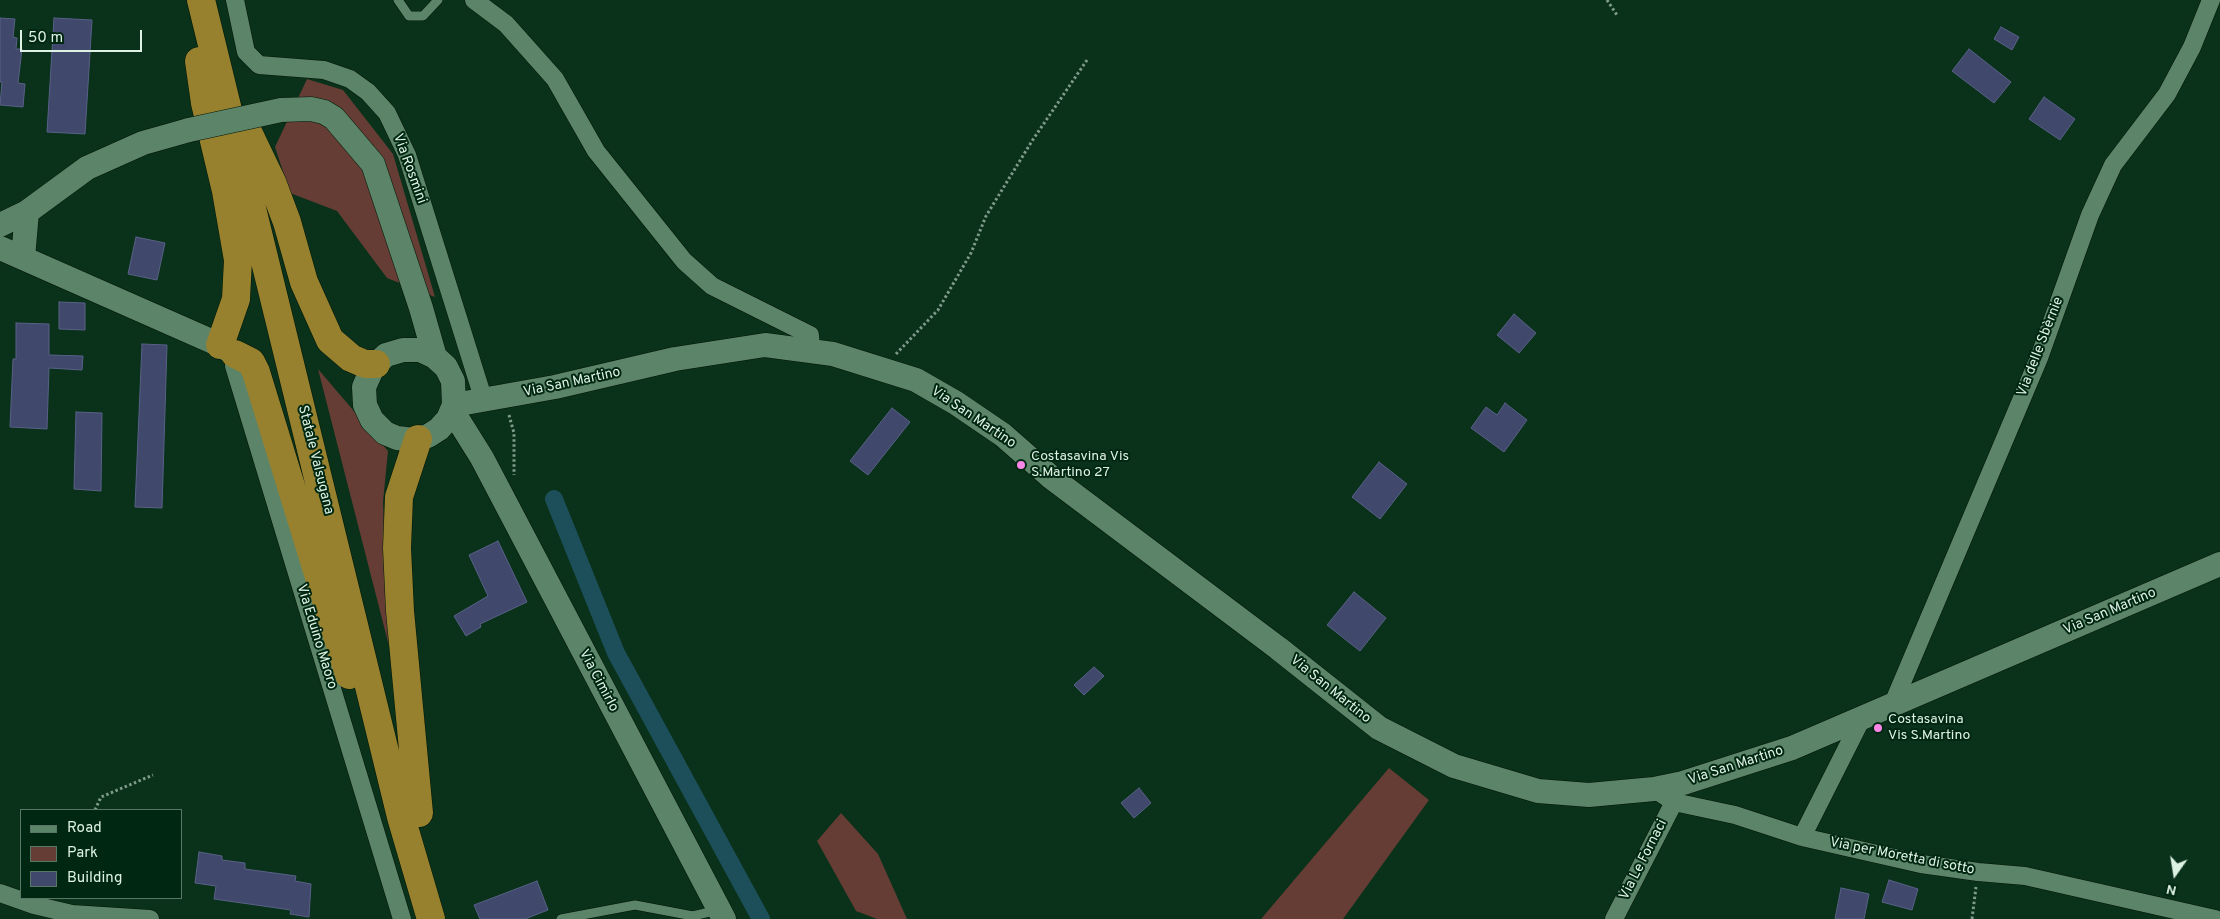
<!DOCTYPE html>
<meta charset="utf-8">
<style>
body{margin:0}
#map{position:relative;width:2220px;height:919px;overflow:hidden;background:#0a311a;font-family:Overpass,sans-serif}
canvas{display:block}
.legend{position:absolute;left:20px;top:809px;width:162px;height:90px;box-sizing:border-box;background:#002711;border:1px solid #587865;margin:0;padding:6px 9px;list-style:none;font-size:15px;color:#ddf2e3}
.legend li{display:flex;align-items:center;gap:10px;height:25px}
.legend b{width:25px;border:1px solid #587865}
.north{position:absolute;left:2150px;top:849px;width:50px;height:50px;-webkit-text-stroke:4px #002711;paint-order:stroke;rotate:193deg;font-size:14px;font-weight:700;line-height:20px;text-align:center;color:#ddf2e3}
.north::after{content:'';display:block;margin:auto;width:18px;height:22px;background:#ddf2e3;clip-path:polygon(50% 0,100% 100%,50% 72%,0 100%)}
.scale{position:absolute;left:20px;top:30px;width:122px;height:22px;box-sizing:border-box;border:2px solid #ddf2e3;border-top:0;padding-left:6px;font-size:15px;line-height:18px;white-space:nowrap;color:#ddf2e3;-webkit-text-stroke:4px #002711;paint-order:stroke}
</style>
<div id="map">
<canvas width="2220" height="919"></canvas>
<ul class="legend">
<li><b style="height:6px;background:#5c8468"></b>Road</li>
<li><b style="height:14px;background:#653d34"></b>Park</li>
<li><b style="height:14px;background:#40486c"></b>Building</li>
</ul>
<div class="north">N</div>
<div class="scale">50 m</div>
</div>
<script>
const g = document.querySelector('canvas').getContext('2d');
g.lineJoin = 'round';
function fill(path, color) {
  g.fillStyle = color;
  g.fill(path, 'evenodd');
}
function toPath(rows) {
  const path = new Path2D();
  for (const r of rows) {
    path.moveTo(r[0], r[1]);
    for (let i = 2; i < r.length; i += 2) path.lineTo(r[i], r[i + 1]);
  }
  return path;
}
function stroke(path, color, width, dash) {
  g.strokeStyle = color;
  g.lineWidth = width;
  g.lineCap = dash ? 'butt' : 'round';
  g.setLineDash(dash || []);
  g.stroke(path);
}
function drawText(font, color, halo, rows, align = 'center') {
  g.font = font + ' Overpass,sans-serif';
  g.lineWidth = 4;
  g.setLineDash([]);
  g.textBaseline = 'middle';
  g.strokeStyle = halo;
  g.fillStyle = color;
  for (const [text, x, y, turn = 0] of rows) {
    g.save();
    g.translate(x, y);
    g.rotate((+turn || 0) * Math.PI / 180);
    g.textAlign = isNaN(turn) ? turn : align;
    if (halo) g.strokeText(text, 0, 0);
    g.fillText(text, 0, 0);
    g.restore();
  }
}
fill(toPath([
 [307,79,343,90,393,154,435,297,387,278,337,211,290,193,275,147],
 [318,369,388,451,383,502,389,646],
 [1389,768,1429,800,1343,919,1261,919],
 [841,813,878,854,907,919,877,919,856,911,817,841]
]), '#653d34');
stroke(toPath([
 [554,499,616,653,761,919]
]), '#1c4f59', 18);
const building = toPath([
 [0,18,15,19,13,37,17,38,16,49,22,49,18,83,25,84,23,107,0,105,2,82,0,82,0,18],
 [54,18,92,20,85,134,47,132,54,18],
 [2001,27,2019,37,2012,50,1994,39,2001,27],
 [1969,49,2011,82,1994,103,1952,71,1969,49],
 [2044,97,2075,119,2060,140,2029,119,2044,97],
 [136,237,165,243,157,280,128,274,136,237],
 [59,302,85,303,85,330,59,329,59,302],
 [1514,314,1536,333,1519,353,1497,335,1514,314],
 [16,323,49,324,49,355,83,356,82,370,49,368,47,429,10,427,13,359,16,359,16,323],
 [142,344,167,345,162,508,135,507,142,344],
 [1505,403,1527,420,1504,452,1471,428,1486,407,1497,415,1505,403],
 [892,408,910,422,868,475,850,461,892,408],
 [76,412,102,413,101,491,74,489,76,412],
 [1379,462,1407,484,1380,519,1352,497,1379,462],
 [498,541,527,602,480,624,481,627,466,636,454,616,488,596,469,555,498,541],
 [1354,592,1386,618,1360,651,1327,625,1354,592],
 [1094,667,1104,676,1084,695,1074,685,1094,667],
 [1139,788,1151,803,1134,818,1121,803,1139,788],
 [199,852,222,856,222,860,245,863,245,869,296,876,295,881,311,884,309,917,290,914,291,910,214,899,216,886,195,883,199,852],
 [1889,880,1918,889,1912,910,1882,902,1889,880],
 [537,881,548,910,525,919,480,919,474,905,537,881],
 [1841,888,1869,894,1864,919,1835,919,1841,888]
]);
fill(building, '#40486c');
stroke(building, '#586187', 1);
const lane = toPath([
 [398,0,409,16,423,16,438,0],
 [561,919,635,905,693,916,718,910]
]);
const street = toPath([
 [235,0,246,52,259,65,324,70,350,79,368,92,387,113,407,155,484,401],
 [474,0,506,24,555,79,596,151,684,261,712,286,810,335,811,350],
 [235,354,234,366,402,919],
 [1892,706,2039,358,2090,215,2113,165,2167,94,2192,47,2211,0],
 [1654,789,1674,802,1735,815,1802,837,1921,864,1978,872,2025,876,2215,919],
 [1802,837,1861,720],
 [0,893,34,905,72,914,150,919],
 [1614,919,1674,802]
]);
const secondary = toPath([
 [281,110,311,109,324,112,334,118,373,164,421,308,435,357,446,367,453,381,454,405,448,419,439,429,428,436,414,440,397,438,385,433,372,420,365,405,364,387,373,367,386,355,403,350,420,350,435,357],
 [0,225,27,212,87,168,143,143,189,130],
 [0,248,220,345,235,354],
 [23,258,27,212],
 [454,405,555,387,675,359,765,345,833,354,916,380,956,403,1003,435,1052,478,1278,648,1379,728,1454,766,1538,791,1589,795,1654,789,1683,783,1792,748,2220,564],
 [452,410,482,458,724,919]
]);
const highway = toPath([
 [201,0,401,817,431,919],
 [199,61,205,103,226,191,238,260,236,299,220,345],
 [249,134,272,182,287,222,304,282,330,340,351,358,365,364,376,364],
 [235,354,251,362,256,372,349,675],
 [418,439,399,497,397,548,400,611,419,813]
]);
stroke(lane, '#001707', 10);
stroke(street, '#001707', 19);
stroke(secondary, '#001707', 25);
stroke(highway, '#001707', 29);
stroke(toPath([
 [1607,0,1617,15],
 [896,354,938,310,971,253,986,216,1032,141,1087,60],
 [509,415,514,433,514,475],
 [95,810,101,797,153,775],
 [1972,919,1976,887]
]), '#7e9b89', 3, [2.5, 2.5]);
stroke(lane, '#5c8468', 9);
stroke(street, '#5c8468', 18);
stroke(secondary, '#5c8468', 24);
stroke(highway, '#97812f', 28);
const secondaryBridge = toPath([
 [189,130,281,110]
]);
stroke(secondaryBridge, '#001707', 25, []);
stroke(secondaryBridge, '#5c8468', 24);
for (const [x, y, r, color] of [
 [1021,465,5,"#fa87e7"],
 [1878,728,5,"#fa87e7"]
]) {
  const dot = new Path2D();
  dot.arc(x, y, r, 0, 2 * Math.PI);
  g.fillStyle = color;
  g.fill(dot);
  stroke(dot, '#002711', 2);
}
drawText('14px', '#ddf2e3', '#002711', [
 ["Via Rosmini",409,169,70],
 ["Via delle Sbèrnie",2041,347,-69],
 ["Via San Martino",572,383,-12],
 ["Via San Martino",973,418,34],
 ["Statale Valsugana",315,460,76],
 ["Via San Martino",2110,612,-23],
 ["Via Eduino Maoro",316,637,73],
 ["Via Cimirlo",598,681,62],
 ["Via San Martino",1330,690,39],
 ["Via San Martino",1736,766,-18],
 ["Via per Moretta di sotto",1902,857,11],
 ["Via Le Fornaci",1644,860,-63]
]);
drawText('14px', '#ddf2e3', '#002711', [
 ["Costasavina Vis",1031,457],
 ["S.Martino 27",1031,473],
 ["Costasavina",1888,720],
 ["Vis S.Martino",1888,736]
], 'left');
</script>
